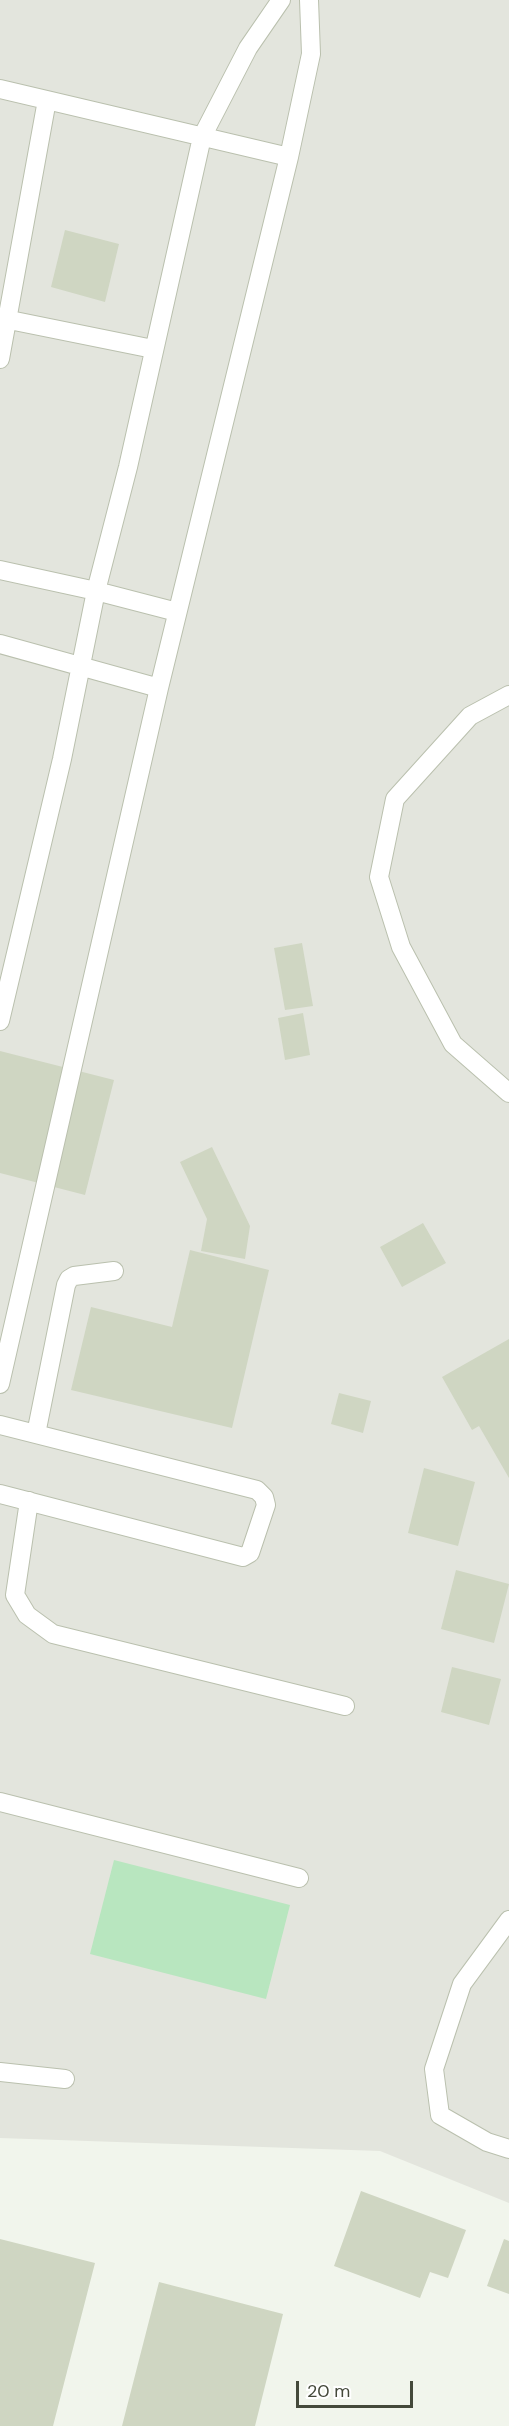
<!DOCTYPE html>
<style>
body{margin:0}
#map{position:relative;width:509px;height:2426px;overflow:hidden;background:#f1f5ec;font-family:"DM Sans",sans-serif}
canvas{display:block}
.scale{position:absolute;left:296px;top:2381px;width:117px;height:27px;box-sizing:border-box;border:3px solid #44493a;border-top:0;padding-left:8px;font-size:18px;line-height:21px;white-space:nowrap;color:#44493a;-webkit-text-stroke:4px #fff;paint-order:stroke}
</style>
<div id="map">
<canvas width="509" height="2426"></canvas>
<div class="scale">20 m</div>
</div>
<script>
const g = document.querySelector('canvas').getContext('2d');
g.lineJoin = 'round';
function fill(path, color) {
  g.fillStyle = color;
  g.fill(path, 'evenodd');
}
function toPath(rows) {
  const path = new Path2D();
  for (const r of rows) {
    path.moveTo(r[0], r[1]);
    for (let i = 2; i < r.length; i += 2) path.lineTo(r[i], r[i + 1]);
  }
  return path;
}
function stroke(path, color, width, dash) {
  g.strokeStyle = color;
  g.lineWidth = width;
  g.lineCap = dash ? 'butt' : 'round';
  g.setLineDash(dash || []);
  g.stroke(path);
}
fill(toPath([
 [0,0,509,0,509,2203,380,2151,0,2138]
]), '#e3e5dd');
fill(toPath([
 [114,1860,290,1905,266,1999,90,1954]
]), '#b8e6bf');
fill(toPath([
 [65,230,119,244,105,302,51,287],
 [302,943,313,1006,285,1010,274,948],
 [303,1013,310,1055,285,1060,278,1018],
 [0,1051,114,1080,85,1195,0,1173],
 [212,1147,250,1226,245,1259,201,1251,207,1219,180,1162],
 [423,1223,446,1263,402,1287,380,1247],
 [190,1250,269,1270,232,1428,71,1390,91,1307,172,1327],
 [509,1339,509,1478,479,1426,472,1430,442,1377],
 [339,1393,371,1401,363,1433,331,1424],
 [424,1468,475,1482,458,1546,408,1533],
 [456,1570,509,1584,494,1643,441,1629],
 [452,1667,501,1679,489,1725,441,1712],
 [361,2191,466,2230,448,2278,430,2272,420,2298,334,2266],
 [0,2239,95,2263,53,2426,0,2426],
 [504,2239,509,2241,509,2294,487,2286],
 [159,2282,283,2314,255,2426,122,2426]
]), '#cfd6c2');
const service = toPath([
 [0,89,289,157],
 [0,318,153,349],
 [0,359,47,100],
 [0,570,96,591,177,612],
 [0,644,159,688],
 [509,695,470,716,395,799,379,877,401,947,453,1044,509,1093],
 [0,1021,62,759,96,591,128,467,202,137,248,48,281,0],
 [0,1384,159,688,289,157,311,54,309,0],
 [0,1425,257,1490,264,1497,266,1505,250,1553,243,1557,0,1494],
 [36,1434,66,1285,69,1279,74,1276,114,1271],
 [29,1501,15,1595,27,1615,53,1634,345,1706],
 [0,1802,299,1878],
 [509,1920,462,1984,434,2069,440,2115,487,2142,509,2149],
 [0,2072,65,2079]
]);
stroke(service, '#bac0ae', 20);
stroke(service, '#fff', 18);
</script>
